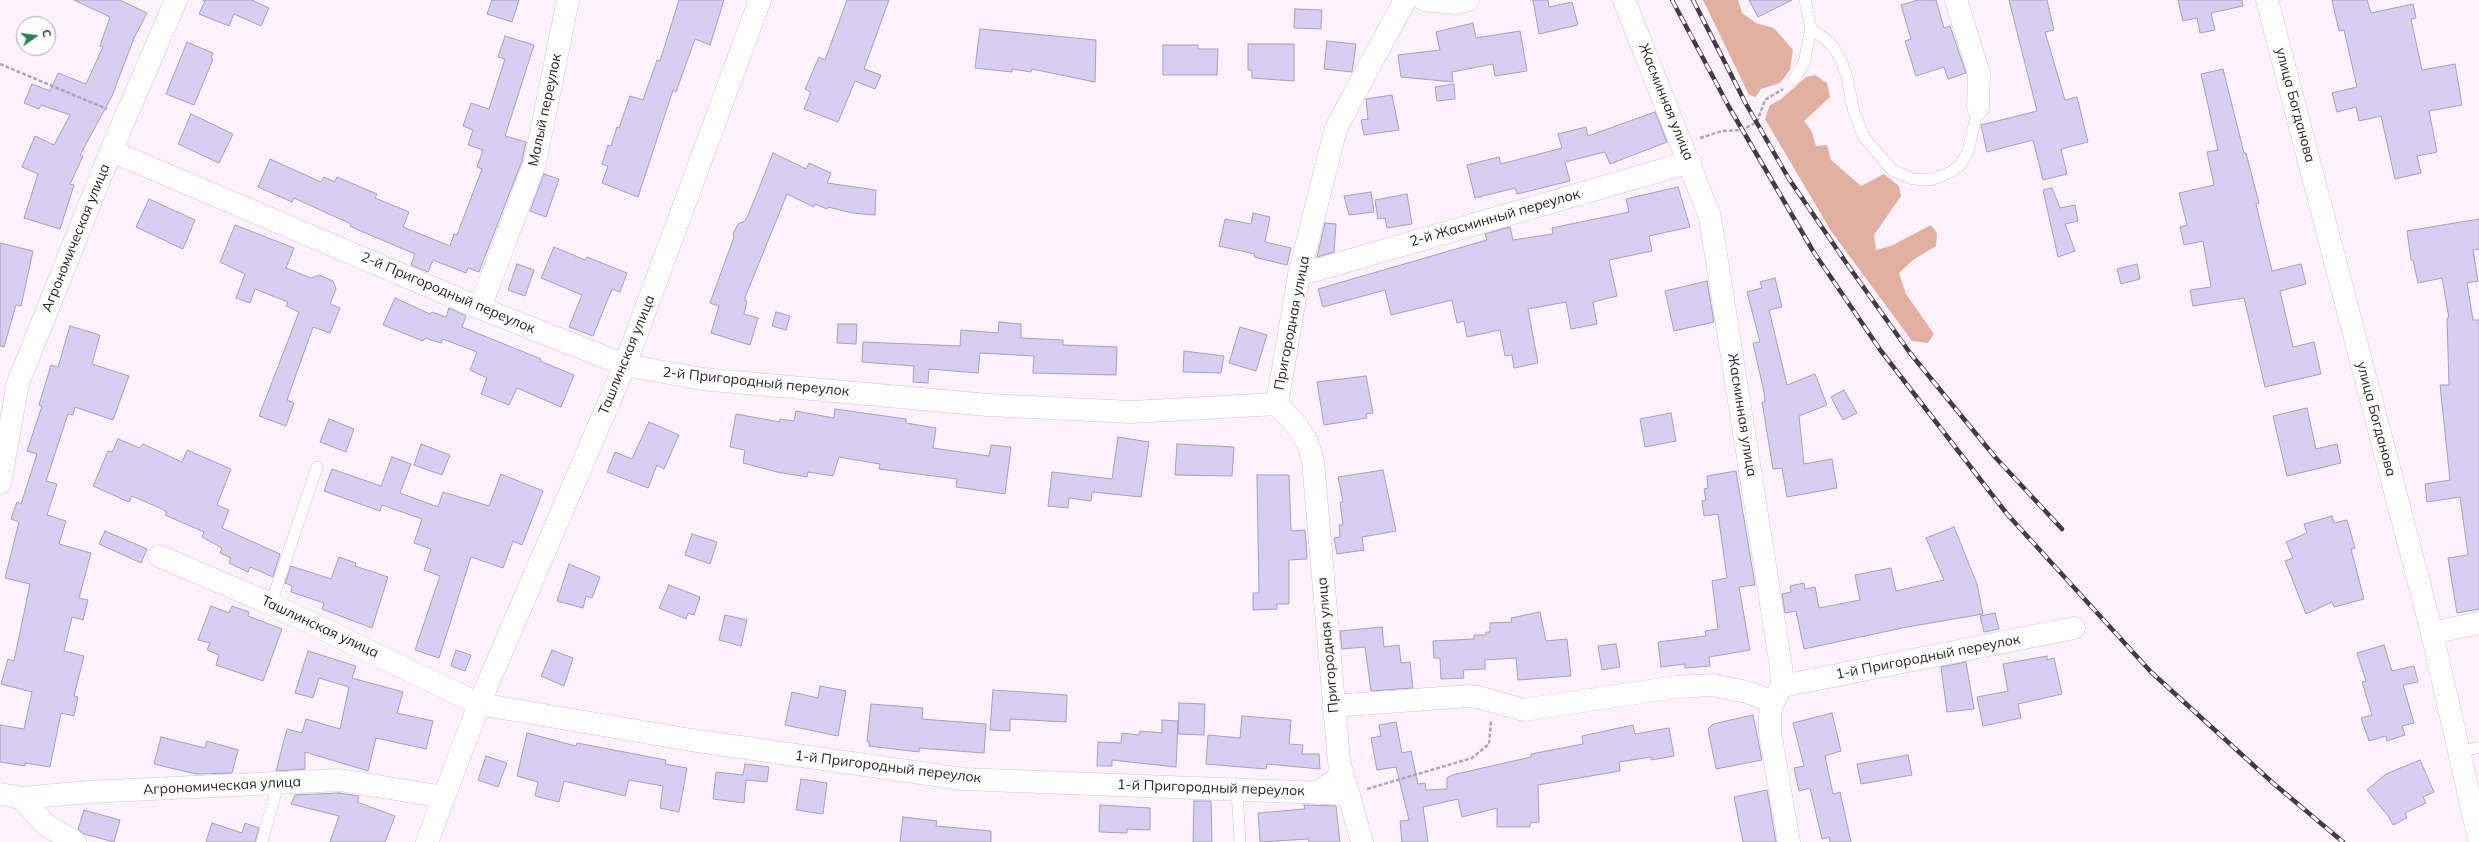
<!DOCTYPE html>
<meta charset="utf-8">
<style>
body{margin:0}
#map{position:relative;width:2479px;height:842px;overflow:hidden;background:#fdf1fc;font-family:Mulish,sans-serif}
canvas{display:block}
.north{position:absolute;left:16px;top:16px;width:40px;height:40px;box-sizing:border-box;background:#fff;border:1px solid #aaa6aa;border-radius:50%;rotate:76deg;font-size:11px;font-weight:700;line-height:16px;text-align:center;color:#2b212a}
.north::after{content:'';display:block;margin:auto;width:14px;height:18px;background:#287f53;clip-path:polygon(50% 0,100% 100%,50% 72%,0 100%)}
</style>
<div id="map">
<canvas width="2479" height="842"></canvas>
<div class="north">С</div>
</div>
<script>
const g = document.querySelector('canvas').getContext('2d');
g.lineJoin = 'round';
function fill(path, color) {
  g.fillStyle = color;
  g.fill(path, 'evenodd');
}
function toPath(rows) {
  const path = new Path2D();
  for (const r of rows) {
    path.moveTo(r[0], r[1]);
    for (let i = 2; i < r.length; i += 2) path.lineTo(r[i], r[i + 1]);
  }
  return path;
}
function stroke(path, color, width, dash) {
  g.strokeStyle = color;
  g.lineWidth = width;
  g.lineCap = dash ? 'butt' : 'round';
  g.setLineDash(dash || []);
  g.stroke(path);
}
function drawText(font, color, halo, rows, align = 'center') {
  g.font = font + ' Mulish,sans-serif';
  g.lineWidth = 4;
  g.setLineDash([]);
  g.textBaseline = 'middle';
  g.strokeStyle = halo;
  g.fillStyle = color;
  for (const [text, x, y, turn = 0] of rows) {
    g.save();
    g.translate(x, y);
    g.rotate((+turn || 0) * Math.PI / 180);
    g.textAlign = isNaN(turn) ? turn : align;
    if (halo) g.strokeText(text, 0, 0);
    g.fillText(text, 0, 0);
    g.restore();
  }
}
fill(toPath([
 [1703,0,1738,0,1742,13,1756,23,1774,28,1793,50,1790,70,1780,83,1761,89,1756,97,1749,95],
 [1815,75,1827,83,1830,97,1804,121,1811,130,1816,146,1827,145,1831,160,1861,186,1884,174,1899,186,1901,196,1874,235,1876,250,1891,246,1931,225,1937,233,1936,246,1913,260,1899,273,1906,294,1934,334,1928,343,1912,341,1831,231,1765,119,1770,105,1781,99,1806,77]
]), '#e1b0a0');
const building = toPath([
 [74,0,120,0,147,13,134,38,112,96,80,155,83,156,70,184,74,185,60,229,24,218,38,174,22,167,35,136,54,145,70,115,41,105,39,109,24,103,32,84,50,91,58,73,86,84,103,47,100,46,110,17,74,0],
 [203,0,252,0,269,8,261,26,234,14,229,26,199,14,205,1,203,0],
 [492,0,519,0,512,22,487,14,492,0],
 [679,0,724,0,710,45,695,39,676,92,673,90,638,197,602,183,608,166,602,164,608,145,611,146,617,127,619,128,630,96,643,100,657,60,660,61,679,0],
 [847,0,889,0,864,69,881,75,875,89,855,81,838,122,804,109,811,92,805,89,819,57,825,60,847,0],
 [1533,0,1548,0,1549,7,1572,2,1578,25,1539,34,1533,0],
 [1749,0,1792,0,1758,17,1749,0],
 [1918,0,1936,0,1944,28,1950,26,1966,73,1948,79,1944,67,1916,76,1905,41,1911,39,1901,5,1918,0],
 [2009,0,2047,0,2054,30,2045,32,2065,100,2077,97,2088,142,2061,149,2067,174,2043,180,2033,140,1987,152,1981,125,2037,111,2009,0],
 [2178,0,2242,0,2243,6,2211,13,2215,30,2200,33,2197,18,2183,21,2178,0],
 [2332,0,2367,0,2371,13,2413,4,2416,18,2411,19,2422,70,2455,64,2462,105,2429,111,2437,152,2417,156,2421,173,2395,179,2381,116,2359,121,2356,107,2337,112,2332,93,2357,87,2344,30,2339,31,2332,0],
 [1295,9,1322,10,1321,29,1294,28,1295,9],
 [1473,23,1476,38,1520,31,1527,71,1495,76,1493,64,1452,72,1453,82,1401,77,1398,55,1440,50,1436,32,1473,23],
 [980,29,1096,40,1095,82,1032,69,1031,72,1012,69,1012,72,975,68,980,29],
 [505,36,534,45,505,136,526,142,522,161,479,272,468,268,466,273,433,260,428,272,411,265,415,254,356,229,350,226,351,224,294,198,292,202,258,187,270,159,321,182,324,177,335,182,337,177,377,194,375,198,409,212,403,227,450,246,454,234,457,235,482,169,477,167,483,150,468,145,473,130,463,126,471,103,489,109,505,59,498,57,505,36],
 [1327,41,1356,44,1352,72,1324,69,1327,41],
 [187,42,213,53,211,58,213,59,194,105,166,94,187,42],
 [1248,44,1294,44,1294,81,1252,78,1252,70,1248,70,1248,44],
 [1163,45,1198,45,1198,49,1218,49,1217,75,1163,75,1163,45],
 [2223,69,2244,153,2246,153,2259,203,2256,204,2272,271,2301,264,2306,284,2280,291,2293,347,2314,342,2321,374,2265,387,2244,298,2193,306,2190,290,2211,287,2203,241,2184,245,2180,227,2187,225,2179,193,2214,185,2207,152,2218,150,2201,74,2223,69],
 [1454,84,1455,99,1437,101,1435,87,1454,84],
 [1392,95,1399,130,1364,135,1361,120,1368,119,1366,99,1392,95],
 [1655,112,1667,142,1610,164,1605,152,1565,162,1570,181,1517,194,1515,188,1475,198,1467,165,1499,157,1501,164,1562,148,1558,134,1586,127,1588,136,1655,112],
 [191,114,233,134,219,163,178,144,191,114],
 [773,153,806,169,809,163,831,173,827,183,876,190,875,215,852,213,828,207,827,209,815,204,814,207,787,194,744,300,747,301,744,314,758,318,750,345,711,333,719,306,710,303,734,237,733,234,738,224,745,221,749,213,773,153],
 [544,174,559,179,546,217,530,211,544,174],
 [1678,187,1690,227,1649,236,1652,251,1609,260,1617,296,1593,302,1597,324,1571,329,1566,302,1528,309,1538,363,1514,368,1512,355,1505,356,1500,330,1467,337,1464,321,1457,323,1452,300,1391,315,1385,290,1323,307,1318,289,1487,240,1485,234,1510,227,1513,240,1553,234,1552,228,1629,212,1626,199,1678,187],
 [2052,188,2060,208,2075,205,2078,221,2065,224,2075,251,2058,257,2043,190,2052,188],
 [1371,192,1374,212,1349,215,1344,196,1371,192],
 [1407,194,1412,224,1387,228,1385,218,1378,219,1375,200,1407,194],
 [149,199,195,220,183,249,136,227,149,199],
 [1253,213,1270,217,1265,242,1291,248,1287,265,1254,257,1255,254,1219,246,1225,219,1251,224,1253,213],
 [2479,219,2479,249,2473,250,2478,281,2467,283,2473,320,2479,320,2479,609,2457,613,2448,558,2468,555,2460,497,2427,502,2425,484,2450,480,2440,385,2449,385,2447,318,2449,318,2442,278,2418,283,2413,260,2411,260,2407,231,2479,219],
 [1325,223,1336,224,1334,252,1317,257,1325,223],
 [235,225,294,248,286,268,311,278,319,275,333,281,336,289,330,304,340,308,330,333,313,327,287,400,294,403,286,426,259,416,299,312,286,306,288,302,255,289,250,303,236,298,245,274,220,262,235,225],
 [0,243,33,251,21,306,16,305,4,347,0,346,0,243],
 [554,247,585,260,587,257,627,273,620,292,612,289,593,336,569,327,582,295,541,278,554,247],
 [517,264,534,270,525,296,508,290,517,264],
 [2137,264,2140,279,2121,284,2117,269,2137,264],
 [1775,278,1782,307,1769,310,1787,385,1815,374,1827,405,1799,416,1804,464,1832,459,1837,488,1787,497,1782,468,1773,469,1762,402,1765,402,1764,392,1753,343,1760,342,1747,292,1762,288,1760,282,1775,278],
 [1707,281,1714,322,1674,331,1665,291,1707,281],
 [395,298,430,314,432,312,446,317,449,308,466,316,462,327,541,359,540,361,574,375,561,407,517,388,509,405,481,394,487,378,470,370,477,352,443,339,441,343,425,338,423,341,383,325,395,298],
 [776,312,790,316,786,330,772,326,776,312],
 [999,322,1021,324,1021,338,1063,340,1063,345,1117,347,1116,375,1033,373,1034,356,980,353,978,373,929,369,928,383,913,382,914,366,862,362,863,342,960,346,961,330,998,333,999,322],
 [838,324,857,324,856,344,837,343,838,324],
 [70,326,100,335,92,364,129,376,113,420,75,407,73,415,68,414,46,481,57,484,47,515,66,521,59,544,91,553,79,598,88,600,83,620,72,617,64,651,84,656,74,696,78,697,74,716,61,713,50,767,25,763,25,766,0,762,0,725,24,729,32,692,1,684,8,659,14,661,30,584,5,578,19,522,11,519,17,502,21,504,37,454,27,451,42,406,39,405,51,365,58,367,70,326],
 [1240,327,1267,335,1256,371,1229,363,1240,327],
 [1184,351,1224,356,1221,373,1183,372,1184,351],
 [1366,376,1373,413,1366,414,1367,418,1324,425,1317,382,1366,376],
 [1844,390,1857,413,1843,420,1831,397,1844,390],
 [2307,408,2316,449,2337,444,2341,463,2287,476,2273,416,2307,408],
 [835,409,906,419,906,423,936,428,933,448,989,456,991,445,1011,447,1005,494,956,487,957,479,879,469,880,464,839,457,833,476,808,472,807,477,777,472,743,463,745,450,730,447,736,414,780,422,780,419,794,421,796,411,834,418,835,409],
 [1671,413,1676,441,1645,447,1640,419,1671,413],
 [329,419,354,429,346,452,320,442,329,419],
 [649,422,679,435,664,469,657,465,648,488,607,472,615,452,632,459,649,422],
 [1118,437,1149,442,1141,497,1092,492,1091,501,1069,498,1068,508,1048,506,1052,472,1112,479,1118,437],
 [118,439,140,448,143,444,182,462,187,450,231,469,217,505,229,510,222,528,280,554,273,577,250,567,248,572,229,563,231,558,220,553,222,548,202,537,204,532,165,515,167,512,162,509,132,496,129,502,93,486,108,451,112,452,118,439],
 [421,444,450,455,442,475,414,465,421,444],
 [1177,444,1234,447,1232,476,1175,475,1177,444],
 [392,457,411,464,400,493,438,507,443,492,489,506,501,474,543,491,522,545,513,541,503,568,471,557,439,658,415,650,440,576,424,570,431,549,414,543,422,519,382,505,380,511,324,491,332,469,381,486,392,457],
 [1383,470,1396,531,1362,537,1364,550,1337,554,1334,538,1340,537,1339,525,1343,525,1340,502,1343,502,1338,477,1383,470],
 [1736,471,1755,585,1739,587,1750,650,1709,657,1710,666,1685,668,1685,664,1661,667,1658,642,1706,636,1705,631,1718,629,1712,581,1727,578,1718,514,1704,516,1702,501,1706,500,1704,489,1708,488,1707,476,1736,471],
 [1257,475,1289,475,1291,531,1305,530,1306,542,1307,559,1289,560,1289,604,1277,604,1277,609,1253,610,1253,593,1259,593,1257,475],
 [2332,516,2334,523,2347,520,2355,548,2351,549,2364,599,2334,607,2332,602,2306,614,2285,561,2293,558,2286,542,2307,533,2304,524,2332,516],
 [1954,527,1977,584,1983,614,1907,627,1804,649,1796,611,1785,613,1782,594,1791,592,1790,586,1804,583,1805,589,1815,587,1819,608,1860,600,1855,575,1891,568,1896,591,1944,580,1926,538,1954,527],
 [105,531,147,549,141,563,99,544,105,531],
 [692,534,717,542,710,564,685,555,692,534],
 [339,557,356,563,355,566,388,577,372,628,322,609,324,603,291,592,292,586,285,583,291,566,331,579,339,557],
 [569,564,600,577,592,598,586,596,583,608,557,601,569,564],
 [669,585,700,597,694,615,688,613,686,619,659,608,669,585],
 [211,606,229,613,232,606,249,612,248,616,282,629,263,681,216,665,219,655,207,650,210,643,198,640,211,606],
 [1540,612,1546,641,1567,639,1571,676,1518,680,1516,658,1485,660,1485,669,1463,670,1464,678,1441,679,1440,658,1434,658,1433,641,1474,639,1474,635,1486,635,1486,632,1490,632,1490,623,1512,622,1511,618,1540,612],
 [1995,613,1999,629,1984,632,1980,616,1995,613],
 [725,615,747,620,741,646,719,640,725,615],
 [1382,627,1384,647,1399,645,1401,663,1410,662,1413,688,1371,691,1365,647,1342,649,1340,631,1382,627],
 [1616,644,1620,667,1602,670,1598,646,1616,644],
 [2384,645,2392,671,2414,666,2418,682,2403,685,2414,723,2402,726,2405,735,2387,741,2386,736,2369,741,2361,718,2372,715,2362,682,2366,681,2357,653,2384,645],
 [456,650,471,655,465,671,451,666,456,650],
 [552,650,573,658,564,686,541,676,552,650],
 [308,651,356,666,352,678,403,692,397,713,433,721,426,749,376,738,368,771,305,752,305,769,276,771,287,729,302,733,306,719,340,729,349,687,319,678,313,698,295,693,308,651],
 [2047,656,2047,660,2054,658,2062,694,2018,704,2021,718,1983,726,1977,697,2008,691,2003,664,2047,656],
 [1966,662,1974,709,1947,712,1941,667,1966,662],
 [820,686,846,691,838,736,785,725,792,692,818,698,820,686],
 [993,690,1067,695,1066,722,1010,719,1010,731,990,730,993,690],
 [1179,703,1205,704,1204,735,1178,734,1179,703],
 [871,704,923,708,922,719,986,724,984,753,919,748,919,752,869,746,869,742,867,741,871,704],
 [1832,713,1841,751,1825,756,1833,794,1840,792,1851,842,1830,842,1829,837,1822,839,1810,788,1799,791,1794,768,1804,766,1793,723,1832,713],
 [1753,715,1762,760,1716,769,1708,729,1713,724,1753,715],
 [1242,716,1291,720,1289,744,1303,745,1302,754,1319,754,1320,769,1267,764,1266,769,1206,764,1208,735,1240,738,1242,716],
 [1162,720,1178,721,1176,767,1112,760,1112,766,1097,766,1098,742,1121,743,1122,733,1139,735,1140,731,1162,733,1162,720],
 [1396,722,1402,753,1411,751,1418,784,1425,783,1426,790,1447,789,1447,778,1452,775,1531,757,1531,754,1583,744,1582,736,1633,725,1635,734,1669,728,1674,756,1651,760,1651,757,1619,762,1620,771,1538,785,1539,822,1530,823,1530,827,1497,827,1497,808,1462,817,1458,799,1423,807,1428,842,1402,842,1400,821,1409,820,1396,767,1377,770,1371,738,1381,736,1379,725,1396,722],
 [527,733,576,746,577,743,666,760,665,764,687,768,679,812,660,808,663,786,629,780,625,796,564,781,559,802,535,796,538,782,517,776,527,733],
 [161,737,205,748,207,741,238,750,232,773,196,774,154,764,161,737],
 [1908,755,1912,775,1861,784,1857,764,1908,755],
 [486,756,507,763,498,787,478,780,486,756],
 [2420,760,2434,792,2423,797,2426,803,2405,813,2407,818,2393,825,2388,816,2367,790,2386,774,2420,760],
 [745,764,769,767,767,782,746,780,744,803,713,799,716,772,743,775,745,764],
 [801,779,827,783,823,814,796,810,801,779],
 [1767,790,1776,842,1743,842,1734,797,1767,790],
 [339,793,359,796,357,802,395,816,385,842,330,842,339,816,291,804,295,795,339,793],
 [1194,801,1211,801,1212,842,1193,842,1194,801],
 [1100,805,1150,808,1150,830,1127,829,1127,833,1099,832,1100,805],
 [1304,805,1336,806,1340,842,1309,842,1308,839,1260,842,1258,813,1305,809,1304,805],
 [84,810,120,820,114,842,84,834,78,829,84,810],
 [903,817,937,821,936,826,991,831,991,842,900,842,903,817],
 [212,823,242,833,245,823,259,828,255,842,206,842,212,823]
]);
fill(building, '#d6cff1');
stroke(building, '#a59ebe', 1);
const lane = toPath([
 [1811,28,1832,45,1841,60,1847,77,1854,112,1864,137,1892,170,1913,179,1931,180,1951,172,1961,164,1968,151,1978,108],
 [1794,79,1804,63,1811,28,1805,0],
 [271,604,317,467],
 [2458,753,2479,747],
 [1237,789,1240,842],
 [1312,789,1332,776,1338,762],
 [262,842,278,784]
]);
const street = toPath([
 [1424,0,1455,3,1468,0],
 [1624,0,1710,217,1781,667,1782,686,1773,702,1770,715,1770,733,1789,842],
 [1956,0,1979,74,1978,108],
 [2267,0,2432,633,2479,839],
 [111,151,480,308,625,365,702,379,988,405,1132,412,1277,404],
 [1299,275,1690,162],
 [480,308,535,162,568,0],
 [0,483,18,383,111,151,176,0],
 [159,556,271,604,479,704,691,740,963,779,1349,794],
 [2432,633,2479,623],
 [1782,686,2074,628],
 [1333,706,1468,696,1478,697,1524,710,1676,687,1712,685,1747,692,1773,702],
 [0,794,21,798,89,792,340,780,444,797],
 [21,798,46,825,75,842],
 [427,842,479,704,625,365,760,0],
 [1362,842,1339,761,1313,461,1307,442,1297,426,1277,404,1299,275,1336,128,1405,0]
]);
stroke(lane, '#d9bdd6', 12);
stroke(street, '#d9bdd6', 23);
stroke(toPath([
 [0,64,107,109],
 [1700,138,1722,131,1742,130,1757,122,1765,100,1783,89],
 [1367,789,1472,758,1489,744,1491,721]
]), '#b0a5af', 2.5, [4, 2]);
stroke(lane, '#fff', 11);
stroke(street, '#fff', 22);
const rail = toPath([
 [1672,0,1729,107,1813,251,1881,351,2007,514,2151,672,2273,783,2343,842],
 [1693,0,1746,104,1789,179,1847,264,1910,353,1995,457,2062,529]
]);
stroke(rail, '#443a43', 4.5);
stroke(rail, '#fff', 3, [9]);
drawText('14px', '#2b212a', '#fff', [
 ["Жасминная улица",1666,102,68],
 ["улица Богданова",2295,105,75],
 ["Малый переулок",545,110,-78],
 ["2-й Жасминный переулок",1495,218,-16],
 ["Агрономическая улица",76,238,-68],
 ["2-й Пригородный переулок",448,293,23],
 ["Пригородная улица",1292,323,-79],
 ["Ташлинская улица",627,355,-68],
 ["2-й Пригородный переулок",756,382,6],
 ["Жасминная улица",1742,415,81],
 ["улица Богданова",2376,419,75],
 ["Ташлинская улица",320,627,25],
 ["Пригородная улица",1328,645,-95],
 ["1-й Пригородный переулок",1928,657,-11],
 ["1-й Пригородный переулок",888,767,7],
 ["Агрономическая улица",222,786,-3],
 ["1-й Пригородный переулок",1211,788,2]
]);
</script>
